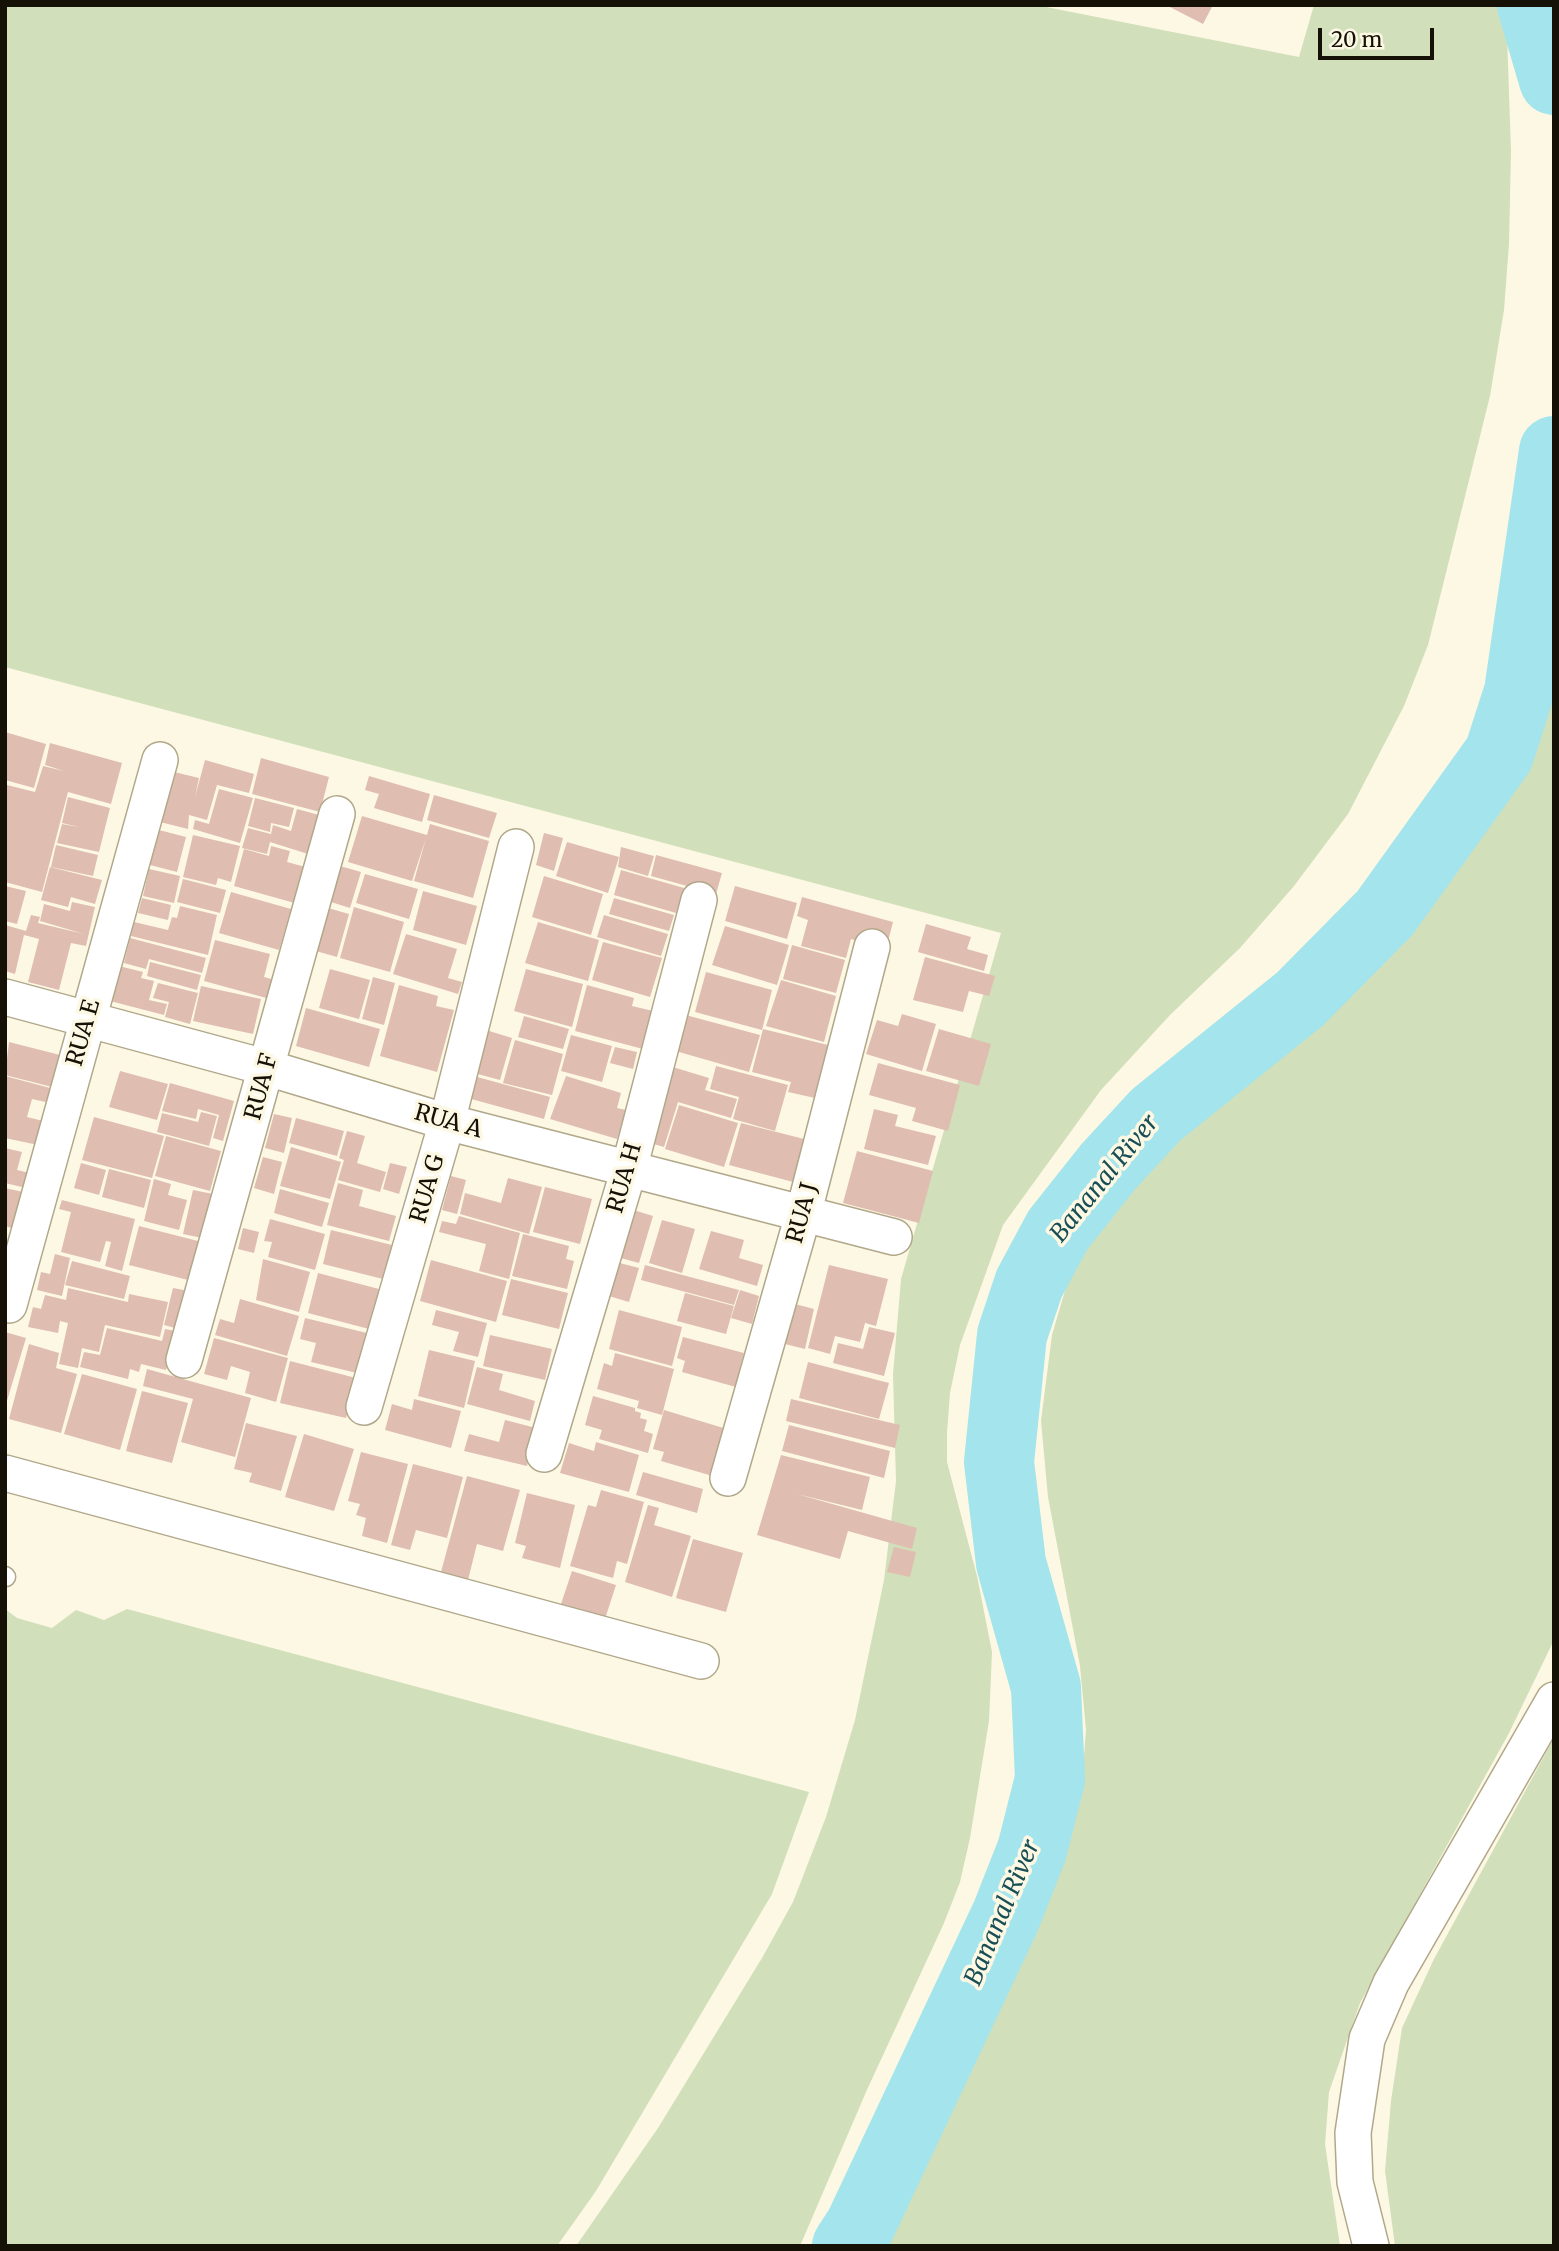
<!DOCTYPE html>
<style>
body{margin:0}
#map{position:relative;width:1559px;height:2251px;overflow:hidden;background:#fdf8e4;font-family:Merriweather,serif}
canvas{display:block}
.frame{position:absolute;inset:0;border:7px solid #151106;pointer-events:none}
.scale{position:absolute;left:1318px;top:28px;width:116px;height:32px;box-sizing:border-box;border:4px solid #151106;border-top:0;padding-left:9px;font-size:21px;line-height:24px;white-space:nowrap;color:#151106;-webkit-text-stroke:5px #fdf8e4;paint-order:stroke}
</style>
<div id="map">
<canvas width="1559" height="2251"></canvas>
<div class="frame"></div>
<div class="scale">20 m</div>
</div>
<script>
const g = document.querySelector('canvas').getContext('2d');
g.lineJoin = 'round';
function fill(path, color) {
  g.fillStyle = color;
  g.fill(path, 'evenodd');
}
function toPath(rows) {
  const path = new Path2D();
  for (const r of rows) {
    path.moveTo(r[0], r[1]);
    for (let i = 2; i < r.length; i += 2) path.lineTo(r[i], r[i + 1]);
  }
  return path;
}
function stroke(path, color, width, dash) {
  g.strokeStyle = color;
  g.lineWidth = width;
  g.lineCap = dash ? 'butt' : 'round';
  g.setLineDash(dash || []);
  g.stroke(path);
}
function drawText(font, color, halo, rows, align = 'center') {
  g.font = font + ' Merriweather,serif';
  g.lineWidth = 7;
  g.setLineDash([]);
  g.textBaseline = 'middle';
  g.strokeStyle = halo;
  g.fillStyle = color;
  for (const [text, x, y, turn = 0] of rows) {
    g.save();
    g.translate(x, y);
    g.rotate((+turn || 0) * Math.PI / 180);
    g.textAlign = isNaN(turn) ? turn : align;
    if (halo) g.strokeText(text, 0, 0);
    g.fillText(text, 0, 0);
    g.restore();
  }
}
fill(toPath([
 [5,5,1036,5,1299,57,1314,5,1506,5,1511,151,1509,244,1504,310,1490,396,1428,645,1404,706,1348,814,1294,886,1240,948,1170,1015,1101,1090,1003,1225,960,1345,950,1393,947,1433,947,1462,977,1576,992,1652,989,1721,970,1838,960,1882,944,1923,866,2092,800,2246,576,2246,658,2128,762,1958,793,1902,826,1817,855,1720,884,1580,896,1481,893,1374,901,1279,1001,933,5,667],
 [1554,680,1554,1640,1509,1733,1360,2003,1329,2092,1325,2144,1340,2246,879,2246,959,2091,1014,1973,1060,1863,1081,1794,1086,1730,1080,1666,1048,1497,1041,1421,1052,1335,1069,1277,1099,1222,1141,1168,1352,982,1412,918,1516,781,1542,721],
 [5,1609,17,1618,52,1628,76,1610,104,1620,127,1609,809,1792,772,1894,596,2191,557,2246,5,2246],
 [1554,1738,1554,2246,1395,2246,1385,2171,1391,2101,1402,2028,1434,1959]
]), '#d1dfba');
stroke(toPath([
 [1532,5,1554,80],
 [847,2246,860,2226,1006,1916,1032,1850,1050,1779,1046,1687,1011,1563,999,1462,1012,1335,1029,1284,1058,1230,1108,1167,1156,1115,1300,999,1385,913,1499,754,1519,692,1554,451]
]), '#a4e4ec', 70);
fill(toPath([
 [1166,5,1213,5,1203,24],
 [5,732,46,744,34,788,5,780],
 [50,743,122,763,111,804,68,792,42,892,5,882,5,791,7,785,35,792,43,766,64,771,45,765],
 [261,758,329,777,320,812,252,794],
 [205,760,254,774,249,793,217,785,207,820,189,815,188,829,156,821,170,771,199,778,195,797],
 [369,776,430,794,422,822,374,808,379,794,365,790],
 [219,789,253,798,240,843,193,829,195,820,209,824],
 [434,795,497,813,489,838,427,820],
 [68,797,110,808,99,852,57,843,62,824,79,827,62,823],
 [255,798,294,808,289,827,271,823,270,832,248,826],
 [297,809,319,815,308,854,270,842,267,854,242,848,248,828,271,834,273,825,291,831],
 [362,816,427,835,430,824,489,841,473,898,414,881,426,838,412,881,348,862],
 [159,830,186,837,177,872,150,865],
 [544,833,563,838,554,871,536,865],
 [193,835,240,846,231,882,218,878,216,885,183,877],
 [567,842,619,857,608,893,556,876],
 [56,845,98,855,93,876,51,867],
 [271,846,290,851,287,862,309,868,298,904,234,886,244,849,269,856],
 [621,847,654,856,648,876,618,867],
 [656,855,722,873,716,894,651,876],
 [340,866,361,872,350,908,331,902],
 [50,867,102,880,95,904,71,897,68,907,41,900],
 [149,869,180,876,174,903,143,896],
 [621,870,684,888,676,913,614,895],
 [365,874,418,889,409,919,356,903],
 [544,876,603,894,591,935,532,917],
 [183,879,226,890,220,913,177,902],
 [5,886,26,891,17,924,5,921],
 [735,886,797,903,787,939,725,921],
 [423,891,477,906,466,945,413,930],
 [231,892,291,909,279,950,219,933],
 [802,897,893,922,886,949,851,939,846,958,801,946,808,920,797,916],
 [142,898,171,905,168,920,138,913],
 [614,898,674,915,669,931,609,914],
 [72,902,95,907,86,946,71,943,59,990,28,982,39,939,24,935,15,974,5,971,5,925,26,931,31,915,40,917,38,923,84,934,40,921,44,904,70,911],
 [180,906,217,915,208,955,131,936,134,922,168,930,172,917,177,918],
 [354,907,404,922,390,972,340,958],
 [328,908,349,914,337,957,316,951],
 [604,915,668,934,661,956,597,937],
 [538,922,599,940,588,981,525,963],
 [926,924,971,937,967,949,988,955,984,971,918,952],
 [725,926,789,945,777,985,712,965],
 [406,934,457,949,448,978,462,982,458,994,393,974],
 [130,938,206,958,202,973,149,959,146,969,124,963],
 [215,940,270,954,264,977,275,980,270,999,204,981],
 [603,942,662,958,650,997,592,980],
 [792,945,845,960,836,993,783,979],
 [925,957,995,976,989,996,969,991,963,1012,913,1000],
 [150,962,201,975,197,990,147,976],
 [119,966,143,972,141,978,154,981,149,1000,167,1004,164,1015,110,1001],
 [330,969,370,980,359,1019,319,1008],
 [526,969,583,984,572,1027,514,1011],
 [706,972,772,990,762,1030,695,1012],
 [373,977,395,983,384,1025,362,1019],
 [781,980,836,996,824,1042,766,1026],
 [158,983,198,993,190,1024,165,1017,169,1002,153,998],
 [399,985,438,996,436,1006,454,1010,437,1072,380,1056],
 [587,985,634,998,632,1006,653,1011,643,1049,575,1031],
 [201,986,261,999,253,1034,193,1021],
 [306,1008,380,1029,369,1067,296,1046],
 [682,1014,760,1035,749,1072,672,1050],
 [902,1014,936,1024,922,1071,866,1054,877,1020,898,1026],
 [524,1016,569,1029,563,1049,518,1037],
 [763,1029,828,1045,815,1098,788,1092,791,1082,752,1072],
 [939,1029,991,1044,979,1086,926,1071],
 [486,1030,512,1038,500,1080,474,1073],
 [571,1035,612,1046,602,1082,561,1071],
 [515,1040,563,1054,552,1095,503,1083],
 [9,1042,64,1056,56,1088,5,1075],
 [615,1047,637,1052,633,1069,610,1063],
 [878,1063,960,1085,948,1131,912,1121,916,1108,869,1095],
 [666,1065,709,1078,705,1090,737,1099,731,1118,678,1102,664,1147,643,1141],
 [716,1066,788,1085,775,1131,733,1119,739,1097,710,1089],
 [120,1071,168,1084,157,1120,109,1107],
 [470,1075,550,1097,544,1119,464,1097],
 [5,1076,54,1089,50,1103,32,1099,27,1117,43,1121,38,1145,5,1138],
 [566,1076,621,1093,617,1108,626,1110,617,1139,550,1119],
 [170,1083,234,1101,223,1141,213,1138,219,1115,198,1109,196,1119,162,1111],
 [679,1105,738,1123,724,1167,665,1149],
 [874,1109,898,1115,895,1126,936,1136,928,1165,864,1149],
 [201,1112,217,1116,209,1146,157,1132,162,1113,198,1122],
 [274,1114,292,1118,284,1153,265,1148],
 [94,1117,164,1136,152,1178,82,1160],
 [296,1118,344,1131,337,1156,289,1143],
 [741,1123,808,1140,797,1183,729,1165],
 [347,1131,365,1136,357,1163,386,1172,380,1192,338,1180,344,1160,339,1158],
 [166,1136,221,1151,210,1191,155,1176],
 [291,1147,341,1162,330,1199,280,1186],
 [5,1148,22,1152,17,1170,30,1173,26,1188,5,1183],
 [857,1151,933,1171,919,1223,843,1203],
 [263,1157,282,1162,274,1194,254,1188],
 [81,1163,106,1170,99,1195,74,1188],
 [390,1163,407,1167,399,1194,383,1189],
 [109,1169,151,1180,144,1208,102,1197],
 [451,1176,466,1180,457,1214,442,1210],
 [508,1178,542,1187,529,1234,460,1214,465,1193,501,1203],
 [154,1179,171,1184,168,1195,187,1200,179,1230,144,1221],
 [338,1183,363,1190,359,1206,396,1216,389,1241,327,1225],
 [545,1187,592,1199,580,1244,533,1232],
 [5,1188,23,1192,15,1229,5,1226],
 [280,1189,329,1203,322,1227,274,1213],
 [193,1190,213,1194,202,1238,183,1234],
 [62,1200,135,1219,122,1271,105,1266,111,1242,106,1241,100,1262,61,1252,71,1212,59,1209],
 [627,1208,653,1216,639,1263,613,1256],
 [459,1216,520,1233,509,1279,479,1271,486,1244,439,1232,442,1221,456,1224],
 [270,1219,325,1234,315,1270,268,1257,272,1242,264,1241],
 [662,1220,695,1229,682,1273,649,1263],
 [139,1226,202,1242,192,1281,129,1265],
 [243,1228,259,1232,254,1253,238,1249],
 [331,1230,392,1245,383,1279,323,1264],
 [711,1231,744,1240,739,1258,763,1265,757,1286,699,1269],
 [523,1234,569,1246,566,1259,574,1261,567,1289,512,1276],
 [55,1254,70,1258,62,1296,37,1290,41,1272,50,1274],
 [263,1259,310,1272,299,1312,256,1300],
 [431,1260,507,1281,496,1322,420,1301],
 [72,1261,130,1276,124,1299,65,1285],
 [612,1261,639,1268,629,1302,602,1294],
 [645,1265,739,1290,734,1305,641,1280],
 [829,1265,888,1279,876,1326,865,1323,860,1342,835,1336,830,1354,808,1348],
 [318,1273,379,1289,369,1329,308,1313],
 [511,1279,568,1293,559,1329,502,1315],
 [68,1288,128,1302,129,1294,168,1302,160,1337,105,1325,99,1352,82,1348,78,1368,59,1364,68,1323,60,1321,58,1333,28,1327,33,1307,41,1309,45,1295,66,1300],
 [173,1288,189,1291,186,1331,164,1325],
 [740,1290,759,1296,752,1324,731,1318],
 [685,1293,734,1306,726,1334,677,1321],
 [240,1299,299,1316,287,1356,215,1335,220,1319,234,1323],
 [795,1304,814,1309,805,1349,785,1344],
 [436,1310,487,1323,478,1357,453,1351,459,1332,432,1325],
 [619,1310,682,1327,672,1366,609,1349],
 [305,1318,367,1333,357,1373,311,1362,316,1343,300,1339],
 [869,1327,895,1333,884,1376,833,1363,838,1343,863,1349],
 [107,1328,162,1341,165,1329,176,1331,166,1370,141,1364,139,1372,130,1369,128,1379,80,1367,84,1352,100,1355],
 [5,1332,26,1338,6,1404,5,1404],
 [490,1335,552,1349,545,1380,483,1366],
 [683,1337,744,1353,740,1367,748,1370,743,1389,682,1372,685,1361,677,1358],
 [214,1338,288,1358,276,1402,245,1393,250,1372,231,1366,227,1380,204,1374],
 [29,1344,59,1353,56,1368,77,1374,61,1433,9,1419],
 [429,1350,475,1361,464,1408,418,1396],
 [615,1353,674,1369,662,1415,637,1408,639,1401,597,1389,604,1363,612,1366],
 [290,1361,356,1378,346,1418,280,1403],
 [808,1362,889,1383,879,1419,799,1398],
 [477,1367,503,1374,499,1390,535,1401,530,1421,467,1404],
 [147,1369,251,1398,235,1457,181,1442,193,1399,143,1386],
 [82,1374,137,1389,120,1450,64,1434],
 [142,1391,188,1403,172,1463,126,1451],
 [593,1396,635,1408,635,1411,641,1413,640,1418,647,1420,644,1431,653,1434,648,1453,599,1439,602,1430,585,1425],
 [414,1399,461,1411,451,1448,385,1430,392,1404,412,1410],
 [791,1399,900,1425,895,1448,786,1421],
 [664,1410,730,1430,716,1477,661,1461,664,1452,653,1449],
 [505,1420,536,1428,527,1466,464,1451,469,1434,499,1442],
 [246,1423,297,1436,281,1491,249,1482,252,1473,234,1469],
 [789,1425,890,1451,884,1478,782,1451],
 [304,1434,354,1449,334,1511,285,1497],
 [596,1442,639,1455,629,1492,560,1473,569,1443,594,1451],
 [361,1452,408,1464,387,1543,362,1536,366,1518,356,1515,360,1504,348,1501],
 [781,1455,870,1477,862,1510,797,1494,917,1528,912,1549,848,1531,840,1559,757,1535],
 [413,1464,463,1477,447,1538,416,1530,410,1550,391,1545],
 [643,1472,703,1489,697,1513,636,1495],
 [467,1476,520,1490,503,1551,477,1544,468,1580,441,1572],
 [601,1490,644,1502,627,1564,617,1561,613,1578,570,1566,588,1505,596,1507],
 [527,1493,575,1505,560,1568,522,1558,526,1546,515,1543],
 [648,1505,659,1508,654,1525,691,1536,672,1597,625,1582],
 [693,1539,743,1553,726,1612,676,1598],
 [894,1547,916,1552,910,1577,887,1572],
 [572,1571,616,1585,605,1619,561,1604]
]), '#e0bdb1');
const lane = toPath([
 [5,1576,6,1577]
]);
const street = toPath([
 [5,997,268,1068,447,1122,894,1237],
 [9,1305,160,760],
 [184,1360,337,814],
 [364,1407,447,1122,516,847],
 [544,1454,629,1169,699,900],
 [5,1473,701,1661],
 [728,1478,803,1215,872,947],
 [1371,2246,1355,2182,1353,2133,1367,2039,1391,1983,1554,1700]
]);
stroke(lane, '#b1a88a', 21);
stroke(street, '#b1a88a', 38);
stroke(lane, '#fff', 18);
stroke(street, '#fff', 35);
drawText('23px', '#151106', '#fdf8e4', [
 ["RUA E",84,1033,-74],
 ["RUA F",262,1087,-75],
 ["RUA A",448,1122,16],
 ["RUA H",625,1178,-74],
 ["RUA G",428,1189,-74],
 ["RUA J",803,1213,-75]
]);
drawText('italic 24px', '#184f56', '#fdf8e4', [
 ["Bananal River",1105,1179,-51],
 ["Bananal River",1003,1913,-67]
]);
</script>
